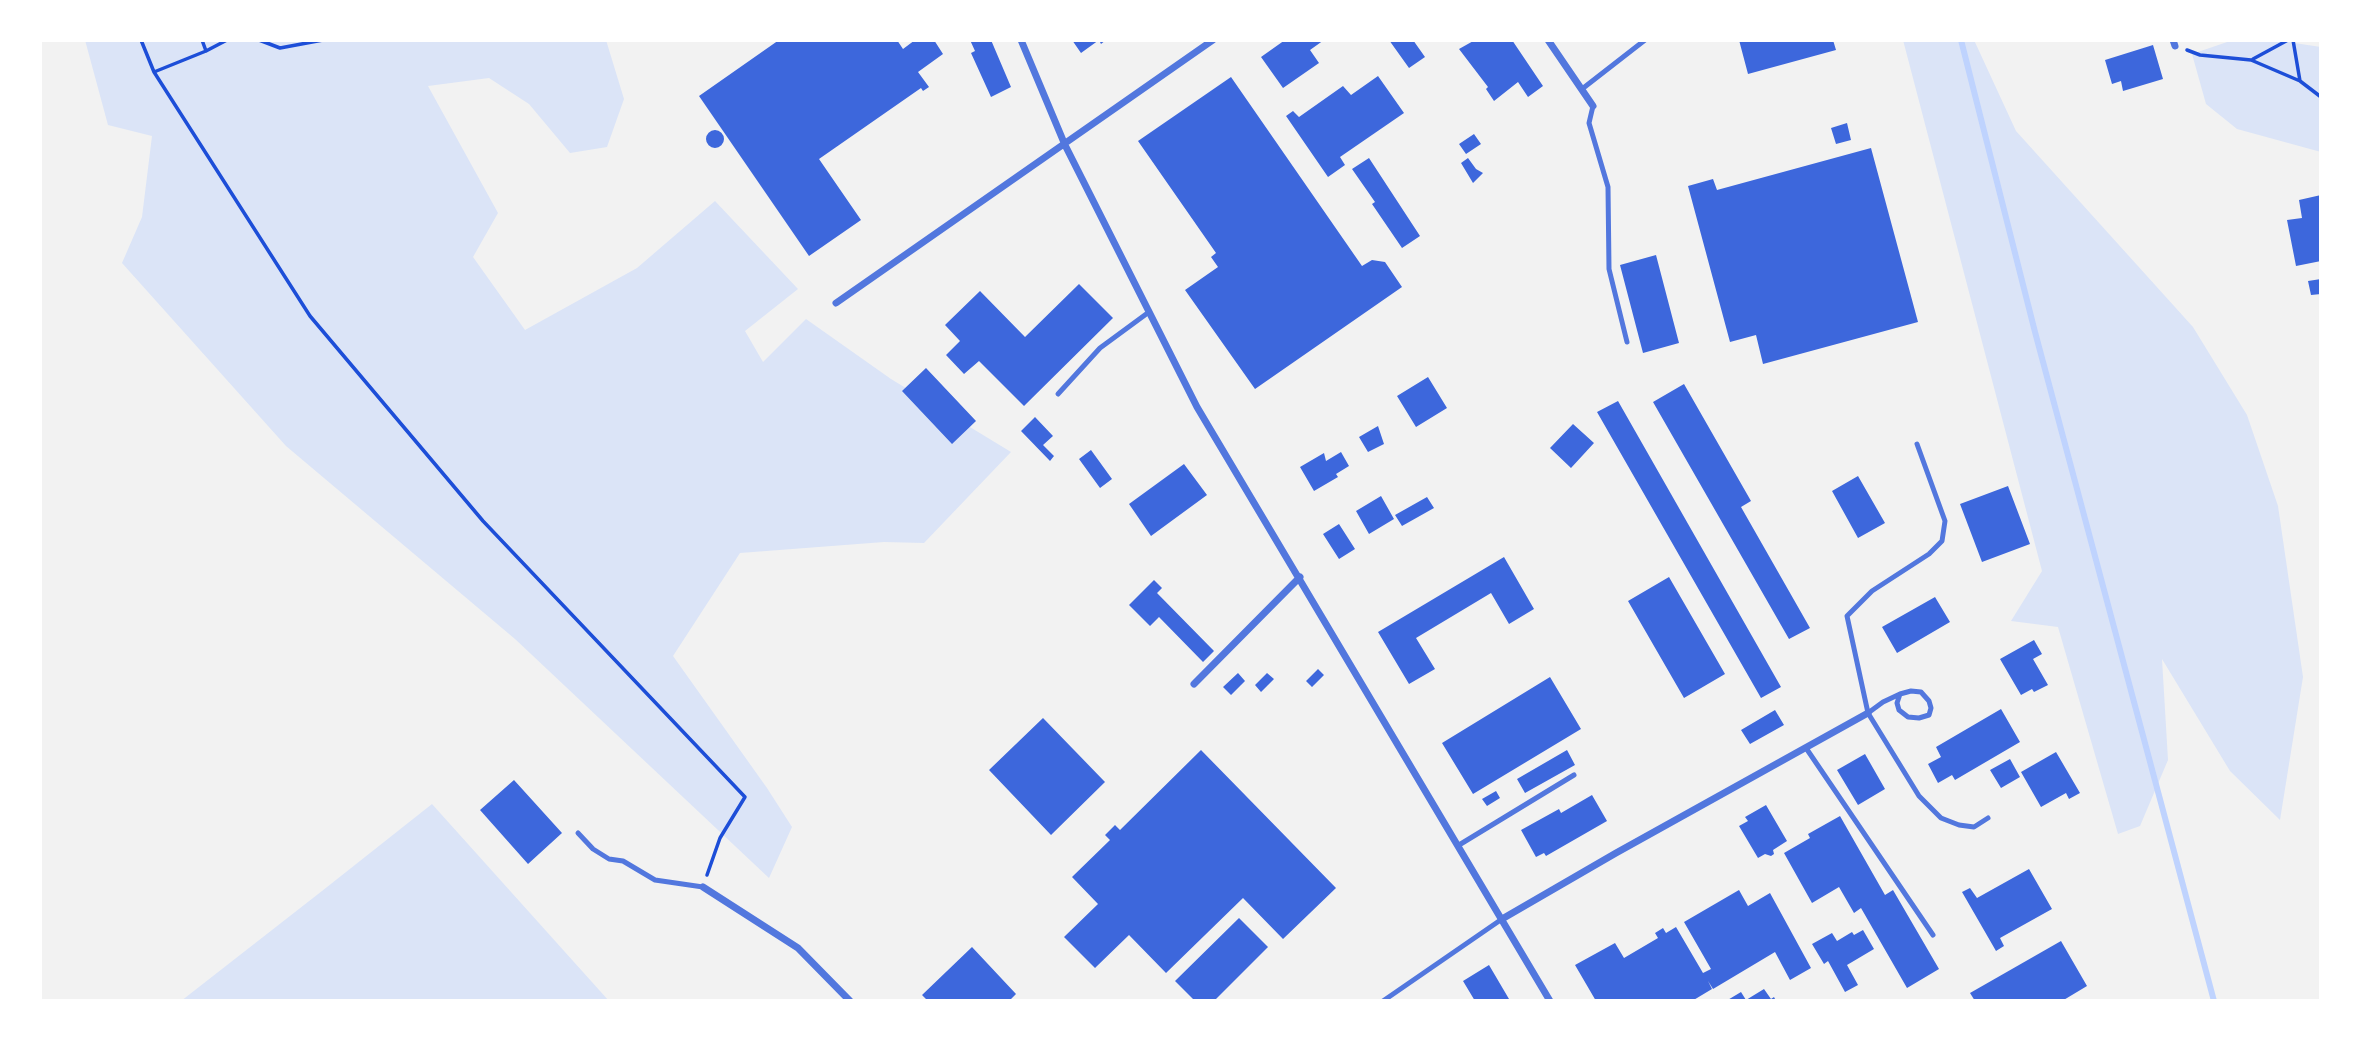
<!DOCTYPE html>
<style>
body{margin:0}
#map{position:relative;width:2361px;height:1041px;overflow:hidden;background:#f2f2f2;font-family:"Exo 2",sans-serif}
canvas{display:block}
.frame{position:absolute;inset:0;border:42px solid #fff;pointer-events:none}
</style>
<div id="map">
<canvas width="2361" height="1041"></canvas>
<div class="frame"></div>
</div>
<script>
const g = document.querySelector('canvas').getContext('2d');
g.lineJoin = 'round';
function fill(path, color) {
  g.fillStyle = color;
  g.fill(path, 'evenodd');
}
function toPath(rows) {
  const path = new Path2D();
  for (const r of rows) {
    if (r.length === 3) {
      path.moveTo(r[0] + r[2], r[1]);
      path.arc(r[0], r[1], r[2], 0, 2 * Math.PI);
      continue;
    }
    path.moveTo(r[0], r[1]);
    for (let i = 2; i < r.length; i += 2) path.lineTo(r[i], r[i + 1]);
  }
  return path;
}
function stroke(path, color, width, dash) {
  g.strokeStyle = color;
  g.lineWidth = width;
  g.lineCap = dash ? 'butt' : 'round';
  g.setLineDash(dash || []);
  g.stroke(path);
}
fill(toPath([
 [85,40,606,40,624,99,607,147,570,153,529,104,489,78,428,86,498,213,473,257,525,330,637,268,715,201,798,289,745,331,763,362,806,319,891,379,1011,452,924,543,884,542,740,553,673,656,767,788,792,827,769,878,515,639,286,446,122,263,142,217,152,136,108,125],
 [1903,40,1974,40,2016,131,2193,327,2247,415,2278,506,2303,677,2280,820,2230,771,2162,659,2168,760,2140,826,2118,834,2058,627,2011,621,2042,571],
 [2233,40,2274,40,2321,47,2321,152,2237,129,2206,104,2192,54],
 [432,804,609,1001,181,1001,322,891]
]), '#dbe4f7');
stroke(toPath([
 [1961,40,2035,332,2214,1001]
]), '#bfd3fe', 6);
fill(toPath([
 [779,40,897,40,903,49,915,40,934,40,943,54,918,72,929,87,923,91,921,88,819,159,861,220,809,256,699,96],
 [970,40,991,40,1011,87,991,97,971,53,975,51],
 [1072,40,1106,40,1101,44,1099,40,1081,53],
 [1285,40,1324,40,1310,50,1319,63,1283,88,1261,57],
 [1389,40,1413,40,1425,57,1409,68],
 [1475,40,1512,40,1543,86,1528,97,1518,82,1494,101,1486,89,1488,87,1459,49],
 [1739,40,1833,40,1836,50,1748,74],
 [2153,45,2163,79,2123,91,2121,81,2112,84,2105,60],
 [1378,76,1404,113,1340,157,1345,165,1328,177,1286,116,1293,111,1299,117,1343,86,1351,95],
 [1231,77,1362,266,1372,260,1385,262,1402,287,1255,389,1185,290,1218,267,1211,257,1216,253,1138,141],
 [1847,123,1851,140,1836,144,1831,128],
 [715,139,9],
 [1474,134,1481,144,1466,154,1459,144],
 [1871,148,1918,322,1763,364,1756,335,1730,342,1688,186,1713,179,1717,190],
 [1369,158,1420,236,1402,248,1372,204,1375,202,1352,169],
 [1468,158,1476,169,1483,173,1473,183,1461,163],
 [2321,195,2321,261,2296,266,2287,220,2302,218,2299,200],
 [1656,255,1679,343,1643,353,1620,265],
 [2321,279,2321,294,2311,295,2308,281],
 [1079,284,1113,318,1024,406,979,361,964,374,946,355,960,341,945,325,980,291,1025,337],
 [926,368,976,421,952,444,902,391],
 [1428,377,1447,408,1416,427,1397,396],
 [1684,384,1751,501,1741,507,1810,628,1789,639,1653,402],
 [1618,401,1781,687,1761,698,1597,412],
 [1035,417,1053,436,1043,445,1054,456,1050,461,1021,431],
 [1573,424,1594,443,1571,468,1550,448],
 [1378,426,1384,444,1368,452,1359,437],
 [1091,450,1112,479,1100,488,1079,459],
 [1341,452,1349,466,1336,474,1338,477,1314,491,1300,467,1324,453,1326,461],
 [1184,464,1207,495,1151,536,1129,504],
 [1858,476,1885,523,1858,538,1832,491],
 [2008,486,2030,544,1982,562,1960,504],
 [1381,496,1394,519,1369,534,1356,511],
 [1427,497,1434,508,1402,526,1395,515],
 [1339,524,1355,549,1339,559,1323,534],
 [1504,557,1534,609,1509,624,1491,593,1416,638,1435,669,1409,684,1378,632],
 [1669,577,1725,674,1684,698,1628,601],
 [1154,580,1162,588,1157,593,1214,651,1203,662,1159,617,1150,626,1129,605],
 [1935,597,1950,622,1897,653,1882,627],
 [2034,640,2042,654,2033,659,2048,685,2034,692,2032,689,2021,695,2000,659],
 [1318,669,1324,675,1312,687,1306,681],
 [1238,673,1245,681,1231,695,1223,687],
 [1267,673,1274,679,1261,692,1255,685],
 [1550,677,1581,729,1473,794,1442,743],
 [2001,709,2020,742,1955,780,1952,775,1938,783,1928,764,1941,757,1936,747],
 [1775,710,1784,725,1750,744,1741,730],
 [1043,718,1105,782,1051,835,989,770],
 [1201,750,1336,888,1283,939,1243,898,1166,973,1129,935,1095,968,1064,937,1098,904,1072,877,1110,840,1105,835,1115,825,1120,830],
 [1567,750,1575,765,1525,793,1517,779],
 [2056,752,2080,793,2069,799,2066,793,2041,807,2021,772],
 [1865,754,1885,789,1858,805,1837,770],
 [2010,759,2020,777,2001,788,1990,770],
 [514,780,562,833,528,864,480,810],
 [1496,791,1500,798,1487,806,1482,799],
 [1592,795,1607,821,1546,856,1544,853,1536,857,1521,830,1559,809,1561,813],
 [1766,805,1787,841,1773,850,1774,854,1771,856,1765,854,1758,858,1739,826,1748,821,1745,817],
 [1840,816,1885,895,1893,890,1939,969,1907,988,1861,908,1854,913,1839,887,1812,903,1784,853,1810,838,1808,834],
 [2029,869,2052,909,2000,938,2004,946,1996,951,1962,892,1970,888,1977,898],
 [1739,890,1748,906,1770,893,1811,968,1790,980,1775,952,1713,989,1708,981,1712,989,1692,1001,1596,1001,1575,965,1615,943,1624,958,1658,938,1655,933,1663,928,1666,933,1676,927,1703,973,1711,969,1684,922],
 [1239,918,1268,947,1214,1001,1195,1001,1175,981],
 [1863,930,1874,949,1847,965,1858,985,1845,992,1828,961,1824,964,1812,944,1832,933,1837,941,1852,932,1854,935],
 [2061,941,2087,986,2062,1001,1975,1001,1970,993],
 [972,947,1016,994,1009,1001,928,1001,922,995],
 [1489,965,1509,999,1507,1001,1475,1001,1463,981],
 [1764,989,1771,999,1774,997,1776,1001,1726,1001,1741,992,1746,1000]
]), '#3d67dc');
stroke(toPath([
 [141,40,154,72,310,316,483,521,745,797,720,838,707,875],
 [202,40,206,51],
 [259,40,280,48,323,40],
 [2293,40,2300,81],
 [2187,50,2200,55,2251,60,2300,81,2321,97],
 [2253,59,2288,40],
 [154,72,206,51,227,40]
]), '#1d4ed8', 3.5);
stroke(toPath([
 [1582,89,1645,40],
 [1593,106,1589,123,1608,187,1609,269,1627,342],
 [1058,394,1100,348,1149,312],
 [1917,444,1945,521,1942,541,1929,554,1872,591,1847,616,1868,713,1919,796,1941,818,1959,825,1974,827,1988,818],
 [1868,713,1883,702,1900,694,1911,691,1921,692,1929,701,1931,708,1929,715,1919,718,1908,717,1899,710,1897,703,1900,694],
 [1806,748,1933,935],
 [578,833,593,849,609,859,623,861,655,880,703,887],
 [1459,845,1574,775],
 [1383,1001,1502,919]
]), '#5277de', 5);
stroke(toPath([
 [1021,40,1065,145,1197,407,1550,1001],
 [1548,40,1593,106],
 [2173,40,2175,46],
 [836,303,1213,40],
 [1194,684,1300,577],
 [703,887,798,948,850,1001],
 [1502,919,1616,853,1868,713]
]), '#5277de', 7);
</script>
